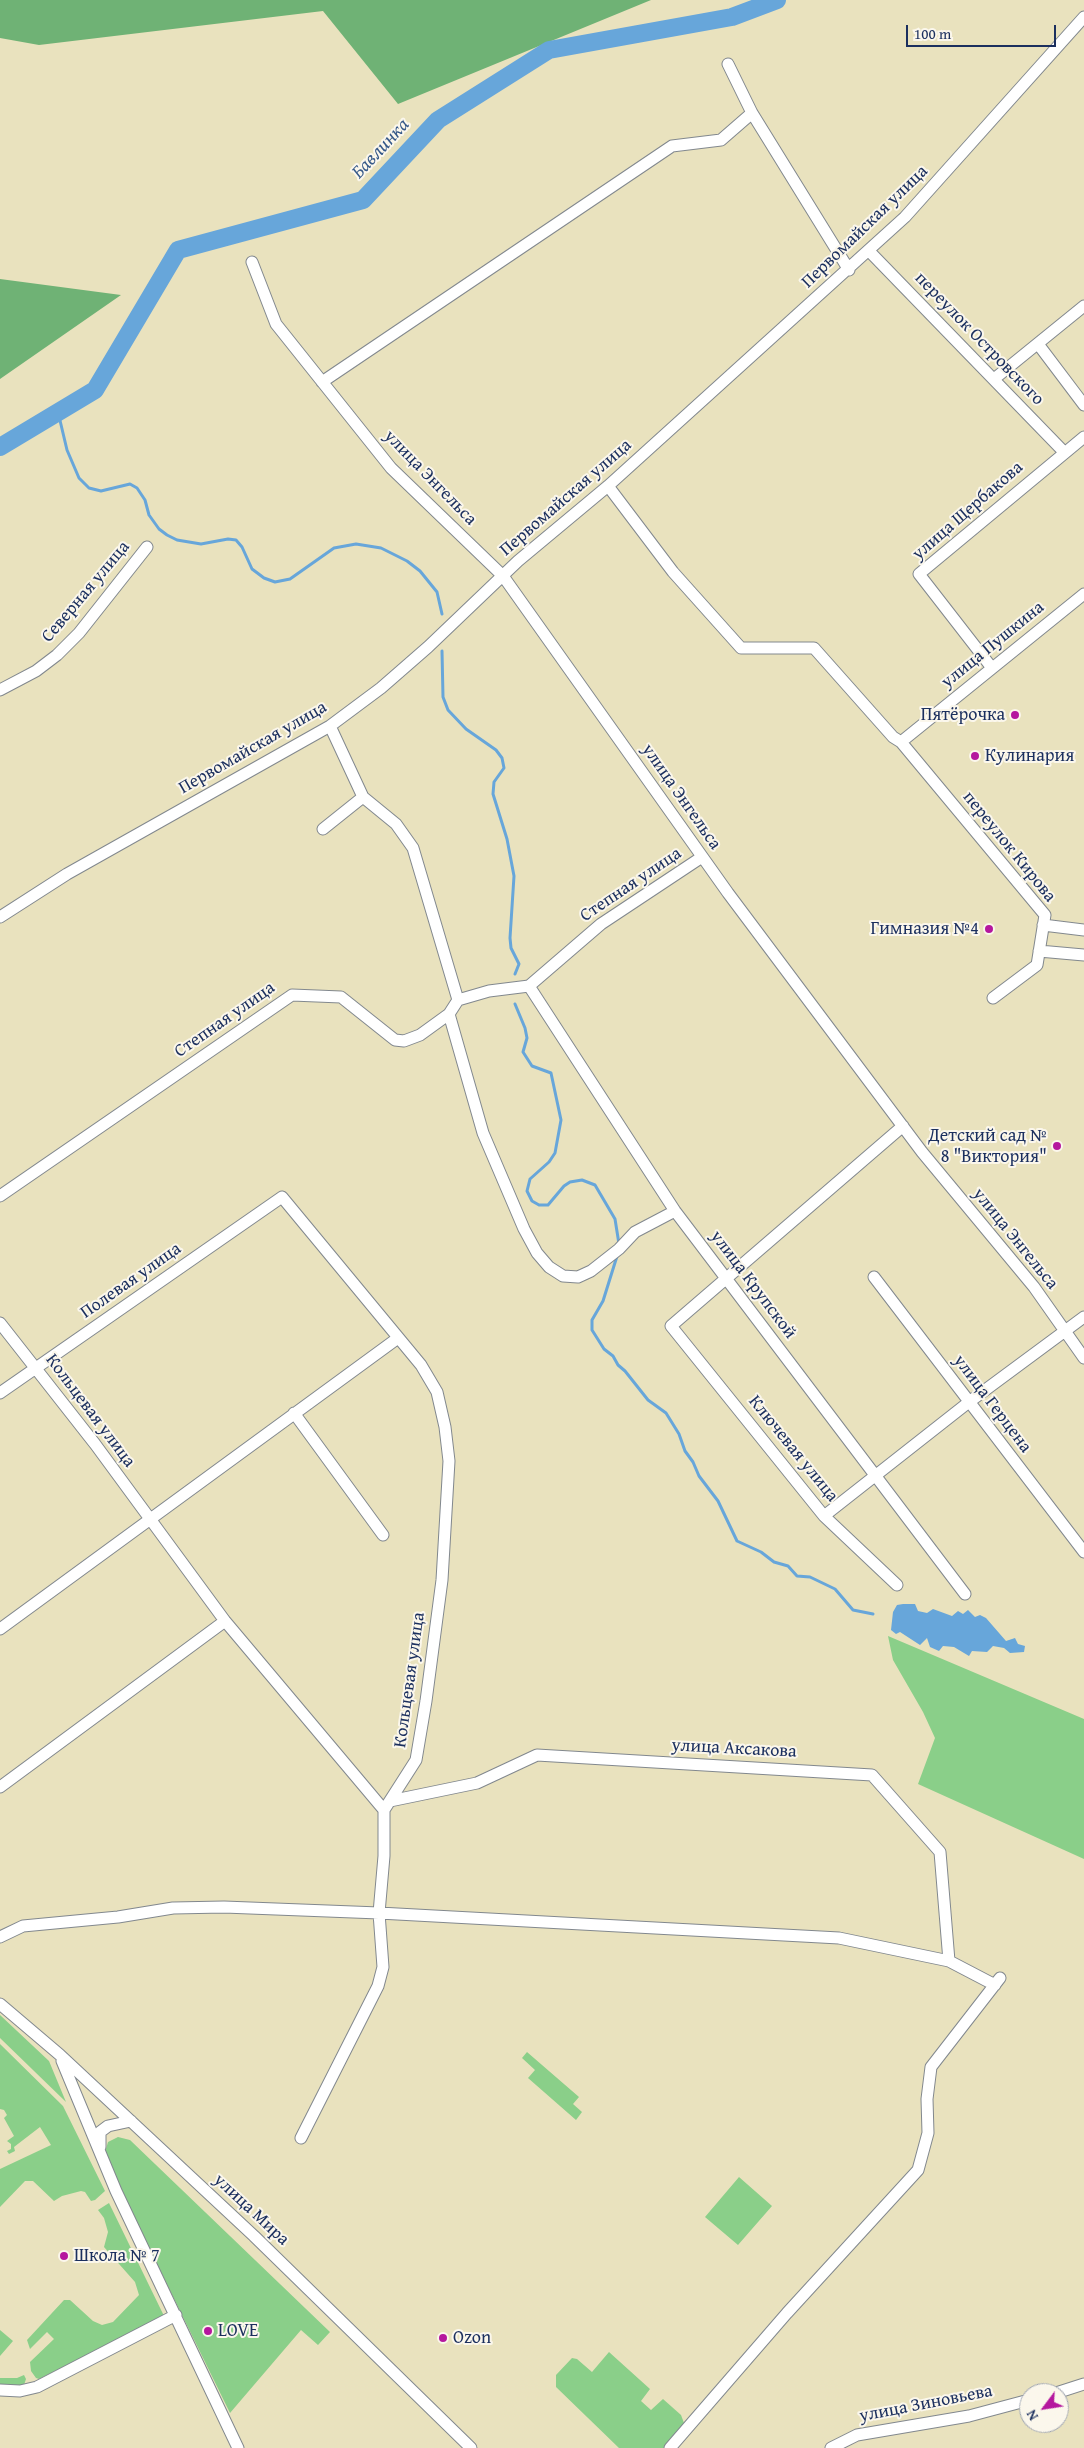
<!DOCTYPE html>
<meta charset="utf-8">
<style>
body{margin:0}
#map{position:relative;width:1084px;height:2448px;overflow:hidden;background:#e9e2be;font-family:"Gentium Book Plus",serif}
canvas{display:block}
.north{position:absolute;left:1019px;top:2383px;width:50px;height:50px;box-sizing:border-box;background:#fbf7ec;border:1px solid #a1a7b3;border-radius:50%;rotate:239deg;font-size:14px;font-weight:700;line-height:20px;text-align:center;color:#1b2f5e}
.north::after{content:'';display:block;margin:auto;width:18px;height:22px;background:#b5179e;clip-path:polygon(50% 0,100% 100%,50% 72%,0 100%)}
.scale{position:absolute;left:906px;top:25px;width:150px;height:22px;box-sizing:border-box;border:2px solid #1b2f5e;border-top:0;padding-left:6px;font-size:15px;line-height:18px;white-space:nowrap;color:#1b2f5e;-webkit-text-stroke:4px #fbf7ec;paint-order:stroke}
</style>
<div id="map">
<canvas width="1084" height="2448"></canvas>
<div class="north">N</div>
<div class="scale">100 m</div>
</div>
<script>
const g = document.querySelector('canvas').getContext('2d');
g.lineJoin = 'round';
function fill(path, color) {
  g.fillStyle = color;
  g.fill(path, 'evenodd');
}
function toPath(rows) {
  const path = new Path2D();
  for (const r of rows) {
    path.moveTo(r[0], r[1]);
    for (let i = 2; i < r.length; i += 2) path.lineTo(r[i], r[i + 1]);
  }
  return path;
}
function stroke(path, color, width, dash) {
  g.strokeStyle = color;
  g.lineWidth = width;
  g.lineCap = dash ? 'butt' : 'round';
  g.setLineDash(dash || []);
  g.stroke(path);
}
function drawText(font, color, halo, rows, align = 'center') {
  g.font = font + ' "Gentium Book Plus",serif';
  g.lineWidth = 4;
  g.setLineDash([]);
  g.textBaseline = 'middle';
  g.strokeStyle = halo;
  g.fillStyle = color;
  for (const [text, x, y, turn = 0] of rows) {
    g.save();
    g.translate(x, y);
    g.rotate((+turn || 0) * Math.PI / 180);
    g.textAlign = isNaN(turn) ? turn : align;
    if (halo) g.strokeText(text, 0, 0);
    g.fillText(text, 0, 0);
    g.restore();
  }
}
fill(toPath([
 [888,1636,1084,1719,1084,1859,918,1784,935,1738,923,1712,893,1660],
 [0,2015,49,2061,66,2102,0,2038],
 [0,2044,63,2106,105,2191,95,2200,91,2201,85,2192,81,2191,62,2196,54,2201,33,2181,25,2181,0,2207,0,2169,51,2145,40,2127,14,2147,15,2151,9,2154,7,2151,11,2149,11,2144,7,2141,14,2136,4,2118,7,2115,4,2110,0,2109],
 [527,2052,579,2097,573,2104,582,2112,576,2120,528,2078,535,2070,522,2058],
 [118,2137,130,2140,330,2332,318,2345,301,2330,230,2413,107,2162,105,2152,108,2142],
 [739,2177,772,2206,738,2245,705,2217],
 [109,2203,164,2316,39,2379,36,2378,31,2371,30,2362,54,2339,47,2332,30,2349,27,2340,64,2300,70,2300,93,2321,102,2325,113,2322,139,2295,135,2282,104,2247,108,2232,104,2218,98,2210],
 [0,2330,13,2341,0,2356],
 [609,2352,650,2389,641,2401,651,2410,663,2399,681,2415,684,2423,682,2427,664,2448,619,2448,556,2387,556,2375,572,2358,577,2359,592,2372],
 [24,2375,26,2379,24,2385,0,2387,0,2378,17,2378]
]), '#8acf89');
fill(toPath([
 [0,0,651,0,398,104,323,11,39,45,0,38],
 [0,279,121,295,0,379]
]), '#6fb275');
fill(toPath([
 [903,1604,915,1604,918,1611,927,1613,933,1609,952,1616,958,1611,963,1614,968,1610,975,1617,980,1615,986,1618,1006,1641,1015,1638,1018,1644,1025,1646,1024,1652,1010,1653,1004,1648,993,1646,987,1652,972,1651,969,1656,954,1647,943,1646,939,1651,930,1647,927,1638,920,1645,900,1632,896,1634,891,1630,893,1612,897,1605]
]), '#67a6da');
stroke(toPath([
 [58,412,67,450,79,478,89,488,101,491,130,484,137,488,145,500,149,515,159,529,167,535,177,540,201,544,228,539,236,540,242,547,252,569,264,578,275,582,290,579,334,548,356,544,381,548,407,561,420,571,437,592,442,614],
 [442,651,443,697,448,710,466,729,496,750,502,758,504,768,494,782,493,794,507,839,514,876,510,938,511,948,519,964,515,974],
 [515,1004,525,1028,527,1038,523,1052,532,1066,551,1073,561,1120,555,1153,549,1162,530,1179,527,1191,532,1201,539,1205,548,1205,564,1186,570,1182,582,1180,595,1185,615,1219,619,1244],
 [618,1253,603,1301,592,1320,592,1330,604,1349,613,1356,618,1365,625,1371,648,1400,666,1413,679,1434,685,1451,693,1462,699,1476,718,1501,737,1541,761,1552,774,1562,788,1566,797,1576,810,1577,835,1589,853,1610,873,1614]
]), '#67a6da', 3);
stroke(toPath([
 [0,447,95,390,178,250,363,200,438,120,549,50,732,17,777,0]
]), '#67a6da', 18);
const minor = toPath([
 [728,64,752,113,849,270],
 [869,251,1064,452],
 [252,262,276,324,391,468,503,576,728,893,922,1152,1034,1287,1084,1358],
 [1038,344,1084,405],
 [994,379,1084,306],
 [322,382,672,146,721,140,752,113],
 [608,486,673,572,741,648,814,648,893,737,901,742,1045,915,1037,965,993,998],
 [992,668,919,574,1084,437],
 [0,690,36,671,57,655,79,633,147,547],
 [330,726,363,797,396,824,413,848,458,1000],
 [901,742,1084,594],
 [323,829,363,797],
 [0,917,67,874,330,726,381,688,428,647,518,561,608,486,905,217,1084,17],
 [1043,925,1084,930],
 [1039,951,1084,955],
 [529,986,675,1211,965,1594],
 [449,1014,483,1133,524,1229,537,1253,549,1267,563,1276,578,1277,591,1271,619,1249,635,1232,675,1211],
 [0,1196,292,995,341,997,395,1040,404,1041,420,1035,449,1014,458,1000,489,991,529,986,601,924,702,857],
 [874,1277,1084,1552],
 [0,1323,95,1444,225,1621,384,1810],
 [0,1393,282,1197,421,1365,437,1392,445,1427,449,1461,442,1580,426,1701,416,1760,384,1810],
 [294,1413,383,1535],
 [824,1516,969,1402,1084,1317],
 [897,1585,824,1516,671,1326,903,1126],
 [0,1629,398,1338],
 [0,1787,225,1621],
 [390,1801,477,1783,537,1755,872,1775,940,1852,949,1961],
 [0,1937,23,1926,118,1917,173,1908,224,1907,379,1913,384,1856,384,1810],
 [0,2004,60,2055,254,2236,471,2448],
 [62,2061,116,2191,238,2448],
 [301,2138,378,1986,383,1967,379,1913,839,1938,949,1961,995,1985],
 [100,2147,100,2132,108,2126,131,2121],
 [0,2390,20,2391,37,2387,176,2315],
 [1056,2393,1084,2384],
 [670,2448,787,2313,918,2170,928,2133,927,2099,931,2067,1000,1978],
 [831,2448,857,2435,969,2416,1029,2400]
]);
stroke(minor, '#82888e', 13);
stroke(minor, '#fff', 11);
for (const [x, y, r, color] of [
 [1015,715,5,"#b5179e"],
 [975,756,5,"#b5179e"],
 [989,929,5,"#b5179e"],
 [1057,1146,5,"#b5179e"],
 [64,2256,5,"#b5179e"],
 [208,2331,5,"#b5179e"],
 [443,2338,5,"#b5179e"]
]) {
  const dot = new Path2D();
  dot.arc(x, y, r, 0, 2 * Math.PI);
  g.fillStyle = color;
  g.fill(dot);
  stroke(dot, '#fbf7ec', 2);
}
drawText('18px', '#1b2f5e', '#fbf7ec', [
 ["Первомайская улица",865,227,-44],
 ["переулок Островского",979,339,46],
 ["улица Энгельса",430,478,46],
 ["Первомайская улица",566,498,-41],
 ["улица Щербакова",968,511,-41],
 ["Северная улица",86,592,-50],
 ["улица Пушкина",993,645,-39],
 ["Первомайская улица",253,748,-30],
 ["улица Энгельса",681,797,55],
 ["переулок Кирова",1009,847,51],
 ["Степная улица",631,885,-34],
 ["Степная улица",225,1020,-35],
 ["улица Энгельса",1015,1239,51],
 ["Полевая улица",131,1281,-35],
 ["улица Крупской",753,1285,53],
 ["улица Герцена",992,1404,53],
 ["Кольцевая улица",90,1411,53],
 ["Ключевая улица",793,1449,51],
 ["Кольцевая улица",410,1680,-82],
 ["улица Аксакова",734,1749,3],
 ["улица Мира",251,2210,43],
 ["улица Зиновьева",926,2404,-11]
]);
drawText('18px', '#1b2f5e', '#fbf7ec', [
 ["Пятёрочка",1005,715,"right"],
 ["Кулинария",985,756],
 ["Гимназия №4",979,929,"right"],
 ["Детский сад №",1047,1136,"right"],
 ["8 \"Виктория\"",1047,1157,"right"],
 ["Школа № 7",74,2256],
 ["LOVE",218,2331],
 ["Ozon",453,2338]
], 'left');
drawText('italic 19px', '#365989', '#fbf7ec', [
 ["Бавлинка",381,149,-47]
]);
</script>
